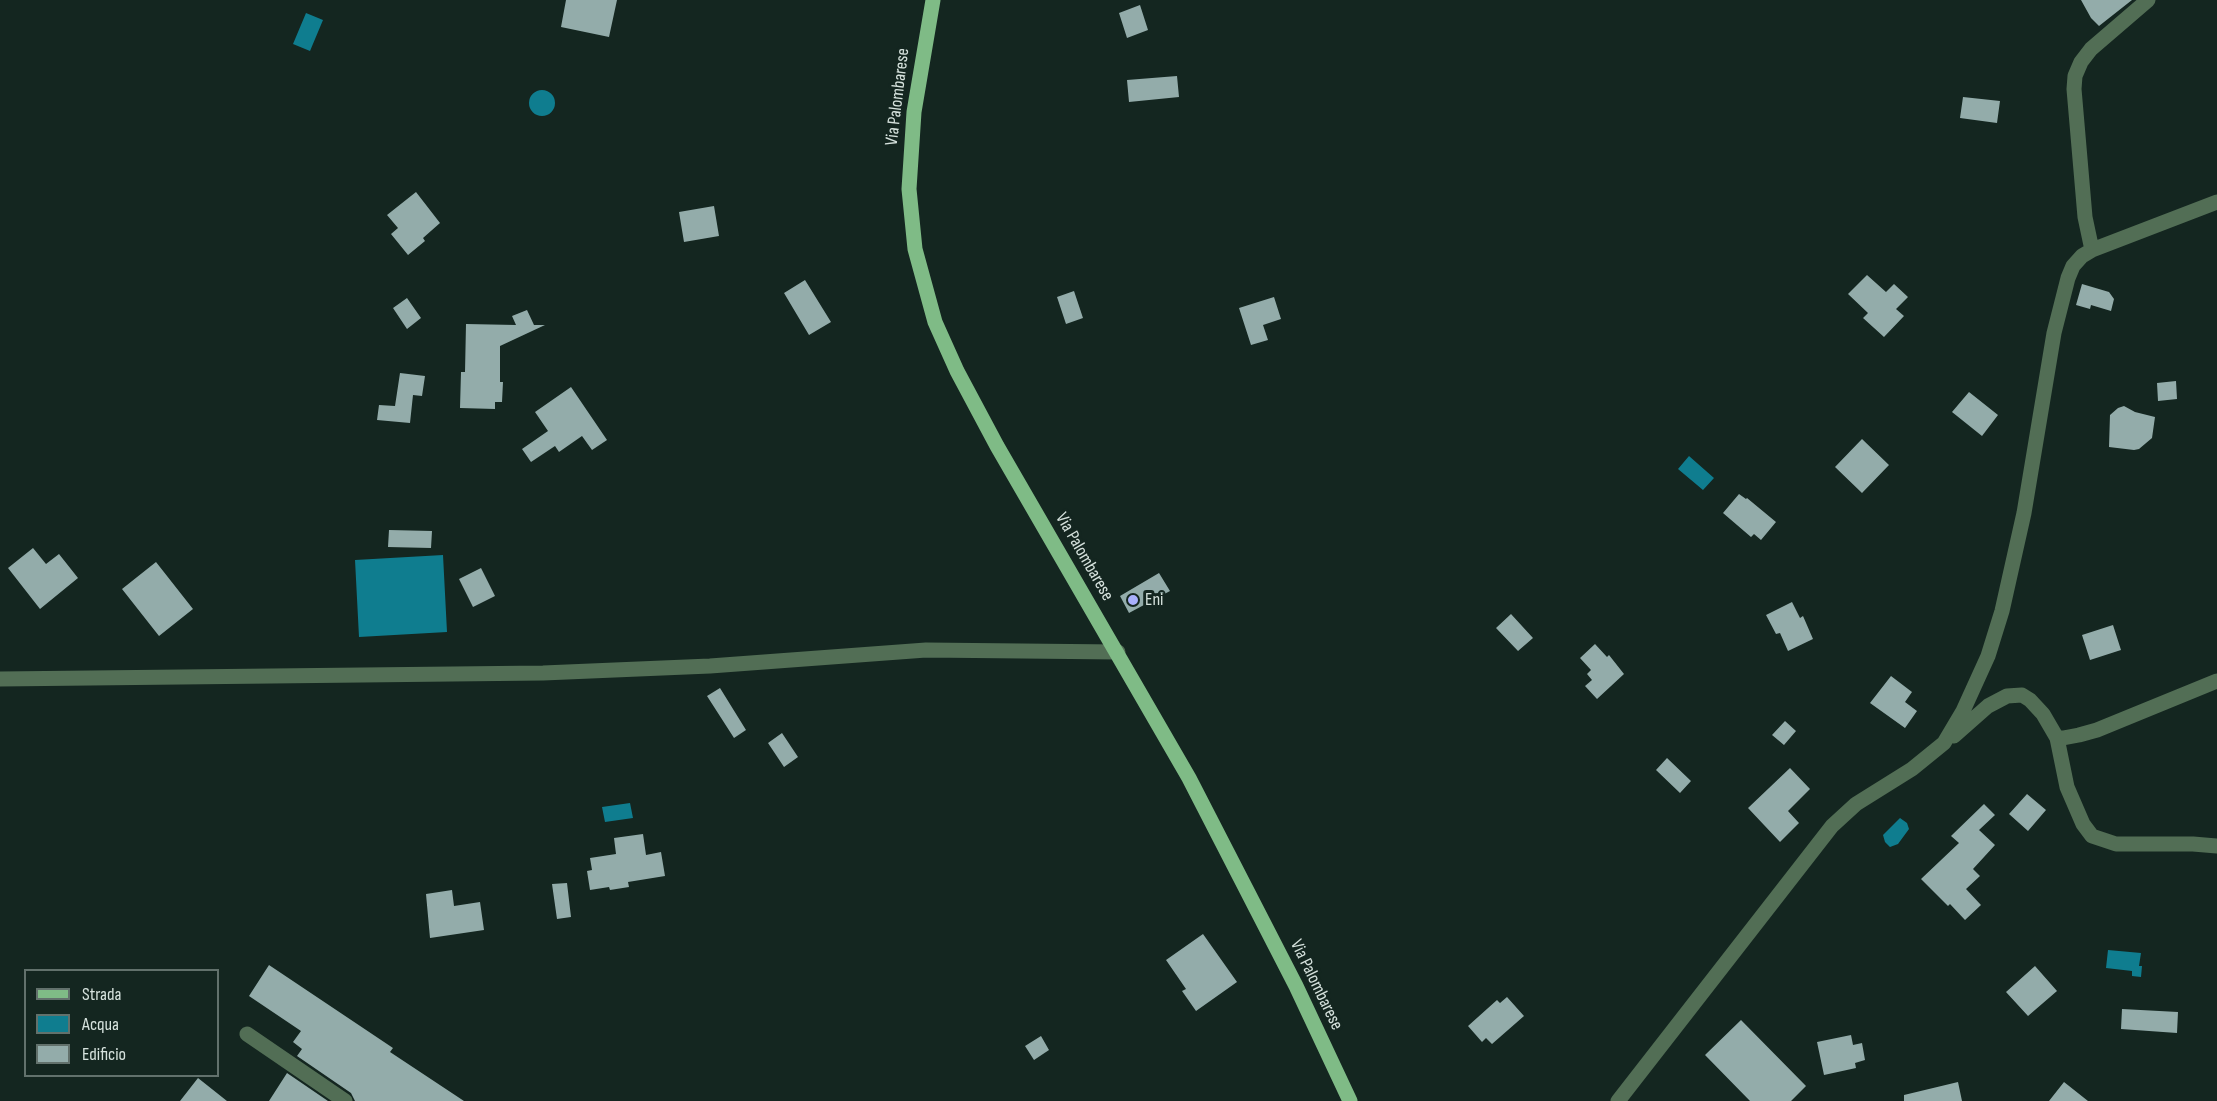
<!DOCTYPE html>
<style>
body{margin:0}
#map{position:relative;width:2217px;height:1101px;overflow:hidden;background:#142620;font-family:"Sofia Sans Condensed",sans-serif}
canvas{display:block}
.legend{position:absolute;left:24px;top:969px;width:195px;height:108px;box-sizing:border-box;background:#142620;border:2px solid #62716c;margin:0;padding:8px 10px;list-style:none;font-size:18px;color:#d6e2dd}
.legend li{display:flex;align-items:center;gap:12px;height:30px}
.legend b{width:30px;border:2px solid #62716c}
</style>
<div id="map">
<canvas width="2217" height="1101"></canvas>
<ul class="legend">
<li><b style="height:8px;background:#7fbb86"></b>Strada</li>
<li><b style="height:16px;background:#0f7d8f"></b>Acqua</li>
<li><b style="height:16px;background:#93acaa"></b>Edificio</li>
</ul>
</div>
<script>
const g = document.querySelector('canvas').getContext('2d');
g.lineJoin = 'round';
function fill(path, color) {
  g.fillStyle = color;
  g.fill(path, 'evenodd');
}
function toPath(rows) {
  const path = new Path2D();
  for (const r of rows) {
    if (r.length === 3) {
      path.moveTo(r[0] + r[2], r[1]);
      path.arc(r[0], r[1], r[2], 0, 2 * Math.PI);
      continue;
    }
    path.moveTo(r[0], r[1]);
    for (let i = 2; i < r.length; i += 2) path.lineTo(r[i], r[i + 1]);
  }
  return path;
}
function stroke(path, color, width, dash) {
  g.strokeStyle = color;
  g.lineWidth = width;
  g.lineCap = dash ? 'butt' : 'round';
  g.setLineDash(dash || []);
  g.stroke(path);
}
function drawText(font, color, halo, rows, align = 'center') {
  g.font = font + ' "Sofia Sans Condensed",sans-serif';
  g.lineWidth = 6;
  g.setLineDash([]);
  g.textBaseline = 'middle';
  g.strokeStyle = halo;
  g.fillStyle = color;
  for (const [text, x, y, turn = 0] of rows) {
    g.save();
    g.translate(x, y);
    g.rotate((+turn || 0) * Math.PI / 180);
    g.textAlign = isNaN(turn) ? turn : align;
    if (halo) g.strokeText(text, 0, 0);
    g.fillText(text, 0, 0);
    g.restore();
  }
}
fill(toPath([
 [306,13,323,20,310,51,293,44],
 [542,103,13],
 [1689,456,1714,478,1703,490,1678,469],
 [443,555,447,632,359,637,355,560],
 [630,803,633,818,605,822,602,807],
 [1900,818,1907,823,1909,829,1898,844,1890,847,1885,842,1883,835],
 [2108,950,2141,953,2139,966,2142,966,2141,977,2132,976,2132,971,2106,968]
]), '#0f7d8f');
fill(toPath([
 [566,0,617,0,609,37,561,27],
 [2081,0,2132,0,2099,26,2091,18],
 [1140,5,1148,30,1127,38,1119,13],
 [1177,76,1179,97,1129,102,1127,80],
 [1963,97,2000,101,1997,123,1960,118],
 [416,192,440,223,423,238,425,241,408,255,391,234,398,228,387,215],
 [714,206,719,236,684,242,679,212],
 [1867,275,1886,292,1894,284,1908,297,1896,309,1904,316,1884,337,1863,318,1868,313,1848,294],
 [805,280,831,322,809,335,784,293],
 [2082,284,2109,292,2114,299,2111,311,2091,305,2090,309,2076,305],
 [1074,291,1083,318,1066,324,1057,297],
 [1274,297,1281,319,1263,325,1268,340,1251,345,1239,308],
 [407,298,421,318,407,329,393,308],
 [527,310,534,325,545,325,500,346,500,382,503,382,502,402,495,402,495,409,460,408,461,372,465,372,466,324,516,325,512,316],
 [400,373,425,376,422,396,413,395,410,423,377,420,379,405,395,406],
 [2176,381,2177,399,2158,401,2157,383],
 [571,387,607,440,592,450,582,436,559,452,555,446,531,462,522,449,548,431,535,412],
 [1969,392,1998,415,1982,436,1952,412],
 [2124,406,2135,412,2155,417,2152,438,2139,449,2134,450,2109,447,2110,415,2118,408],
 [1862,439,1889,465,1862,493,1835,467],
 [1739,494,1746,499,1747,498,1776,522,1761,540,1754,534,1751,537,1723,513],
 [389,530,432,531,431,548,388,547],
 [33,548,46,564,59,554,78,578,40,609,8,568],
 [156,562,193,609,159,636,122,589],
 [481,568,495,596,473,607,459,579],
 [1159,573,1170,591,1129,613,1120,596],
 [1792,602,1800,618,1803,616,1813,639,1788,651,1780,633,1776,634,1766,615],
 [1511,614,1533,638,1518,651,1496,628],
 [2113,625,2121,650,2090,660,2082,635],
 [1595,644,1607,657,1609,655,1624,674,1597,699,1585,686,1592,680,1587,674,1591,670,1580,658],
 [1891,676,1912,692,1905,702,1917,711,1905,728,1870,703],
 [720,688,746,730,734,738,707,696],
 [1785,721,1796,731,1784,745,1772,735],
 [782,733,798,757,784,767,768,743],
 [1667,758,1691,781,1680,793,1656,770],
 [1790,768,1810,789,1788,811,1799,823,1780,842,1748,808],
 [2027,794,2046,810,2028,831,2009,814],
 [1984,804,1995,815,1979,830,1995,845,1973,869,1980,876,1966,889,1981,905,1965,920,1950,904,1948,906,1921,879,1959,843,1951,836],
 [643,834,646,855,661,852,665,876,628,882,629,887,610,890,609,887,590,890,587,871,592,870,590,858,616,854,614,838],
 [567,883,571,917,557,919,552,884],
 [452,890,454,906,480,902,484,930,430,938,426,894],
 [1203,934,1237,982,1196,1011,1182,991,1186,989,1166,960],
 [269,965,393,1048,390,1052,464,1101,355,1101,351,1093,297,1056,302,1049,293,1042,301,1031,249,996],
 [2035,966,2057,991,2028,1016,2006,992],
 [1507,997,1524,1016,1492,1044,1486,1038,1482,1042,1468,1026,1497,1000,1500,1003],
 [2122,1009,2178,1012,2177,1033,2121,1029],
 [1741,1020,1806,1086,1791,1101,1750,1101,1705,1055],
 [1851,1035,1853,1045,1862,1043,1865,1060,1855,1063,1856,1068,1824,1075,1817,1042],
 [1041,1036,1049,1050,1034,1060,1025,1046],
 [287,1073,328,1101,269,1101],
 [198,1078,227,1101,180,1101],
 [1958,1082,1962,1101,1904,1101,1904,1095],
 [2064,1082,2088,1101,2049,1101]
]), '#93acaa');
stroke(toPath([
 [2092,250,2085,217,2074,89,2075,76,2081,62,2091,49,2148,0],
 [0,679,543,673,710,666,926,650,1118,652],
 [1954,736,1988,706,2007,696,2022,695,2030,700,2043,714,2057,738,2063,738,2079,735,2097,730,2217,681],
 [2057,738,2067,787,2083,824,2092,836,2116,844,2193,844,2217,846],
 [247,1034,345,1101],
 [1618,1101,1832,826,1856,804,1912,769,1944,743,1963,711,1988,656,2002,611,2024,513,2054,333,2068,278,2073,266,2082,256,2092,250,2217,202]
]), '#526e55', 15);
stroke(toPath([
 [933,0,914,112,909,189,915,249,935,322,957,371,997,446,1189,778,1296,986,1350,1101]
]), '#7fbb86', 15);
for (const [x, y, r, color] of [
 [1133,600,6,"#a9b0fc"]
]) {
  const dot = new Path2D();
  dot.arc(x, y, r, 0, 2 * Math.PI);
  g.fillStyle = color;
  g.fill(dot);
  stroke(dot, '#142620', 2);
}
drawText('18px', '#d6e2dd', '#142620', [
 ["Via Palombarese",898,97,-83],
 ["Via Palombarese",1084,557,60],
 ["Via Palombarese",1316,985,64]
]);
drawText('18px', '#d6e2dd', '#142620', [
 ["Eni",1145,600]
], 'left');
</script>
